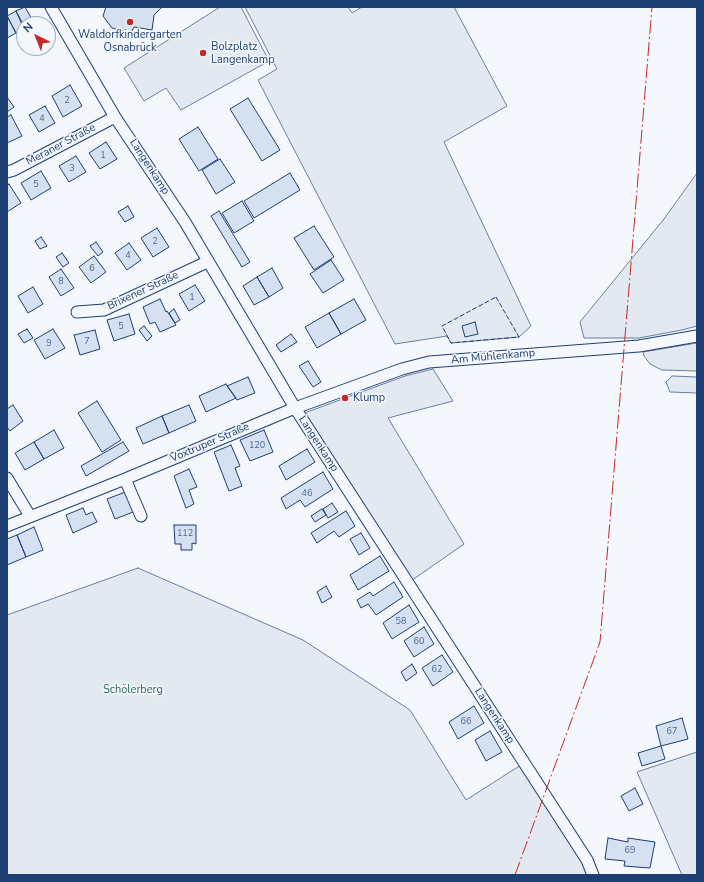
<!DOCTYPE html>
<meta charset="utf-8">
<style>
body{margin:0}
#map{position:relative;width:704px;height:882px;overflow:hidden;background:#f4f7fb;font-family:"Nunito Sans",sans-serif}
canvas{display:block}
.frame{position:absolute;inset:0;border:8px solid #1d3f73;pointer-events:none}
.north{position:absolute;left:16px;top:16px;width:40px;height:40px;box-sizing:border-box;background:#f4f7fb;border:1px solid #9eadc5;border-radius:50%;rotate:317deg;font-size:11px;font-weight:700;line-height:16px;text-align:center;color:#1d3f73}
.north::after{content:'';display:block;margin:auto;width:14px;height:18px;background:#c62828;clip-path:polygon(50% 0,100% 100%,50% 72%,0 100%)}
</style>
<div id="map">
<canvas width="704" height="882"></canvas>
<div class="frame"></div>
<div class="north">N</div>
</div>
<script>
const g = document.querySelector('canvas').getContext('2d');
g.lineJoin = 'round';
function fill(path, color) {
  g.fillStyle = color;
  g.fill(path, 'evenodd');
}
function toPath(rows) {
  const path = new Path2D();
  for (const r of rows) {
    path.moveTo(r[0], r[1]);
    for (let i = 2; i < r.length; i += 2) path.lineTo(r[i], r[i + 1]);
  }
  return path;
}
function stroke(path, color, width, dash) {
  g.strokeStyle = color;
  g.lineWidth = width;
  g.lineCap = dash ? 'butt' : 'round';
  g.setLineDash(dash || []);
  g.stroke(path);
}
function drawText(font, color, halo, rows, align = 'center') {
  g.font = font + ' "Nunito Sans",sans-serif';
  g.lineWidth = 3;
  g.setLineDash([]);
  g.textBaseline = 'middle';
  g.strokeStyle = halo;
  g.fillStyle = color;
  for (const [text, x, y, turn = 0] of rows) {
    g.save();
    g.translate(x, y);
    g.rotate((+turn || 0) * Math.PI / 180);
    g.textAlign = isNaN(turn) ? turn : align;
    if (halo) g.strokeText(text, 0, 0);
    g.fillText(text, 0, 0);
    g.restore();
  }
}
const green = toPath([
 [220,7,241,7,269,61,181,110,166,88,144,101,124,68,220,7],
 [245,7,348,7,352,13,362,7,454,7,507,106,444,142,531,326,519,337,451,343,447,336,395,344,258,80,277,69,245,7],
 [697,173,697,326,682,330,639,338,584,338,580,322,664,219,697,173],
 [697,343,697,371,662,370,650,364,644,356,643,352,697,343],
 [433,369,453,401,388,418,464,544,408,583,299,415,405,376,433,369],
 [672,376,697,377,697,393,670,392,666,382,672,376],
 [138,568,303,640,410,710,466,800,524,763,593,875,7,875,7,615,138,568],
 [697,752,697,875,682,875,637,772,697,752]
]);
fill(green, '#e3e9f0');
stroke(green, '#687fa3', 1);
const building = toPath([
 [25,7,34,23,24,24,24,26,16,11,25,7],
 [106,7,162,7,154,15,152,30,134,27,131,33,112,28,103,16,106,7],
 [16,11,24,29,16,33,7,16,16,11],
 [7,16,16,33,7,38,7,16],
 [70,85,82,106,63,117,52,96,70,85],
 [7,97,14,107,7,112,7,97],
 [248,98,280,150,262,161,230,109,248,98],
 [45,106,55,123,39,132,29,115,45,106],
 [11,115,22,136,7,143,7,117,11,115],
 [198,127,218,159,199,171,179,139,198,127],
 [106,142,117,159,100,169,89,153,106,142],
 [76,156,86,172,69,182,59,166,76,156],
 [220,159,235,182,216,194,202,170,220,159],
 [41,171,51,188,31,200,21,183,41,171],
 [290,173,300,190,254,218,244,201,290,173],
 [9,184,21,203,7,212,7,186,9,184],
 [242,201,254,221,234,233,222,213,242,201],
 [128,206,134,217,125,222,118,212,128,206],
 [219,211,250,262,242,267,211,216,219,211],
 [314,226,334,257,314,270,294,238,314,226],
 [157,228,169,247,153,257,141,238,157,228],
 [41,237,47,246,40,249,35,241,41,237],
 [96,242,103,252,98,256,90,246,96,242],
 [129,243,141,260,127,270,115,253,129,243],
 [62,253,69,263,63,267,56,257,62,253],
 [94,256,106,272,91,283,79,267,94,256],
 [331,260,344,280,323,293,310,274,331,260],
 [272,268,283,288,269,297,257,277,272,268],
 [61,269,74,288,61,296,49,277,61,269],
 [257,277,269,297,254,305,243,286,257,277],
 [195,285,205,301,189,311,179,294,195,285],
 [33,287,43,304,28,313,18,296,33,287],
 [160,299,166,312,167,311,176,325,160,332,155,322,150,324,143,307,160,299],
 [354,299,366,320,341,334,329,313,354,299],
 [174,309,180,320,175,323,169,313,174,309],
 [329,313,341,334,317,348,305,327,329,313],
 [129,314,135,334,114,341,107,320,129,314],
 [475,322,478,334,465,337,462,326,475,322],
 [144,326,152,336,147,341,139,330,144,326],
 [27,329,33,338,24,343,18,334,27,329],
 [53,329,65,348,45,359,34,340,53,329],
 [95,330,100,349,80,355,74,335,95,330],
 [291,334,297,342,281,352,276,345,291,334],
 [308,361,321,382,313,387,299,366,308,361],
 [248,377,255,393,237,400,227,386,248,377],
 [226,384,236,398,206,412,199,396,226,384],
 [97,401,121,440,102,452,78,413,97,401],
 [13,405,23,421,10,431,7,427,7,409,13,405],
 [189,405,196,421,169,433,162,416,189,405],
 [162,416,169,433,143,444,136,428,162,416],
 [54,430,64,448,44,459,34,442,54,430],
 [264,430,273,452,250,461,240,440,264,430],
 [34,442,44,459,25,470,15,453,34,442],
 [123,442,129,451,86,476,81,466,123,442],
 [231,445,240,466,235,468,242,486,229,491,214,452,231,445],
 [307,449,315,462,286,480,279,466,307,449],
 [189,469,197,487,189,490,194,504,186,508,174,476,189,469],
 [323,472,333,489,305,507,300,500,286,509,281,498,323,472],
 [128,491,136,511,115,519,107,499,128,491],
 [332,503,338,512,328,518,323,509,332,503],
 [83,508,86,515,92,512,97,522,73,533,66,515,83,508],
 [322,509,326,515,315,522,311,516,322,509],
 [346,511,355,526,339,537,334,531,317,543,311,533,346,511],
 [174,525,196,525,196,544,192,543,192,550,181,550,181,544,175,544,174,525],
 [34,527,43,550,26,557,17,535,34,527],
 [361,533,370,548,359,555,350,539,361,533],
 [17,535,26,557,7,565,7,539,17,535],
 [380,556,389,571,358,590,350,575,380,556],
 [394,582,403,597,376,615,368,604,361,608,357,600,370,592,373,596,394,582],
 [326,586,332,597,322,603,317,592,326,586],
 [409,605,419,622,392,639,383,623,409,605],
 [424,627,434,644,414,657,404,641,424,627],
 [442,655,453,672,433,686,422,668,442,655],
 [412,664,417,673,406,681,401,672,412,664],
 [474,706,484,723,458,739,449,722,474,706],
 [682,718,688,739,661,746,656,726,682,718],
 [490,731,502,752,486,761,475,740,490,731],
 [661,746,665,759,642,766,638,753,661,746],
 [635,788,643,804,629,811,621,796,635,788],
 [608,838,628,842,628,838,655,842,650,868,624,866,625,861,605,859,608,838]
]);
fill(building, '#d5e0f0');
stroke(building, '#1d3f73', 1);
const street = toPath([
 [51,7,115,117,185,222,295,408,587,860,593,875],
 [7,172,14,170,115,117],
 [77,312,104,310,207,262],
 [7,478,30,516],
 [125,479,141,516],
 [7,526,125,479,295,408,402,369,429,362,639,346,697,336]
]);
stroke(street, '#1d3f73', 13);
stroke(street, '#f4f7fb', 11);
stroke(toPath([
 [496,297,519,337,451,343,442,326,496,297]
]), '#1d3f73', 1, [5, 2]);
stroke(toPath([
 [515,875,600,642,652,7]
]), '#c62828', 1, [14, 3, 2, 3]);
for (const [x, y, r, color] of [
 [130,22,4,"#c62828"],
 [203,53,4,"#c62828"],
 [345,398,4,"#c62828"]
]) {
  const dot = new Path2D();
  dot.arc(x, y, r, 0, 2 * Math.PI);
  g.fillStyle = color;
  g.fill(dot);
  stroke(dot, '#f4f7fb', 1.5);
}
drawText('9px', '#4b6792', null, [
 ["2",67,101],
 ["4",42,119],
 ["1",103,156],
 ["3",72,169],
 ["5",36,185],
 ["2",155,242],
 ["4",128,256],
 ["6",92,269],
 ["8",61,282],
 ["1",192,298],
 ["5",121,327],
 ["7",87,342],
 ["9",49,344],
 ["120",257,446],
 ["46",307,494],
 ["112",185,534],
 ["58",401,622],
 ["60",419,642],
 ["62",437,670],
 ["66",466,722],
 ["67",672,732],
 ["69",630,851]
]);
drawText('11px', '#1d3f73', '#f4f7fb', [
 ["Waldorfkindergarten",130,35,"center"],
 ["Osnabrück",130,48,"center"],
 ["Bolzplatz",211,47],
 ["Langenkamp",211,60],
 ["Klump",353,398]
], 'left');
drawText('11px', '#1d3f73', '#f4f7fb', [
 ["Meraner Straße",61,145,-28],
 ["Langenkamp",149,167,57],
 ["Brixener Straße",143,291,-25],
 ["Am Mühlenkamp",493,357,-5],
 ["Voxtruper Straße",210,443,-23],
 ["Langenkamp",318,444,57],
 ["Langenkamp",494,716,57]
]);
drawText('11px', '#2c6c60', '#f4f7fb', [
 ["Schölerberg",133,690]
]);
</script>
